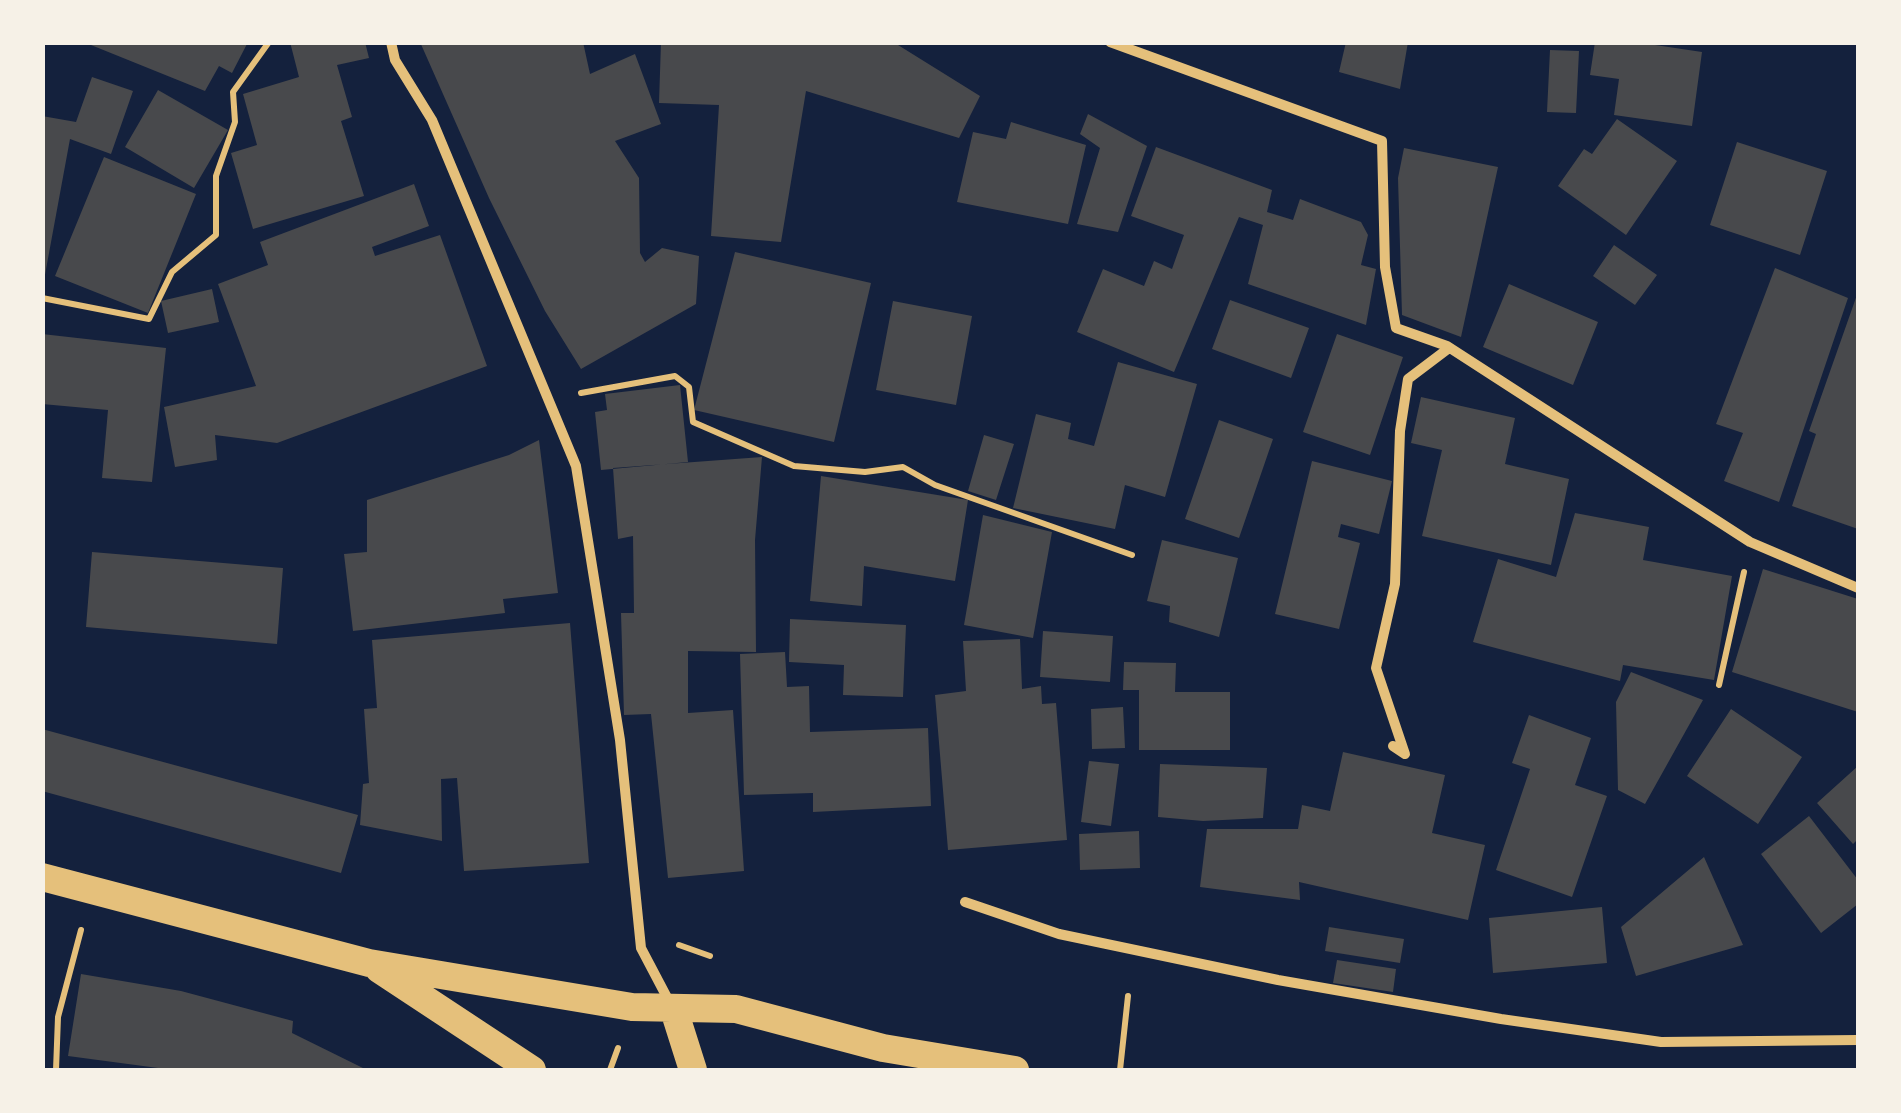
<!DOCTYPE html>
<style>
body{margin:0}
#map{position:relative;width:1901px;height:1113px;overflow:hidden;background:#14213d;font-family:"Fira Sans",sans-serif}
canvas{display:block}
.frame{position:absolute;inset:0;border:45px solid #f6f1e7;pointer-events:none}
</style>
<div id="map">
<canvas width="1901" height="1113"></canvas>
<div class="frame"></div>
</div>
<script>
const g = document.querySelector('canvas').getContext('2d');
g.lineJoin = 'round';
function fill(path, color) {
  g.fillStyle = color;
  g.fill(path, 'evenodd');
}
function toPath(rows) {
  const path = new Path2D();
  for (const r of rows) {
    path.moveTo(r[0], r[1]);
    for (let i = 2; i < r.length; i += 2) path.lineTo(r[i], r[i + 1]);
  }
  return path;
}
function stroke(path, color, width, dash) {
  g.strokeStyle = color;
  g.lineWidth = width;
  g.lineCap = dash ? 'butt' : 'round';
  g.setLineDash(dash || []);
  g.stroke(path);
}
fill(toPath([
 [248,42,232,73,219,66,205,91,86,43],
 [290,42,365,42,369,58,337,65,352,117,341,121,364,196,253,229,231,153,257,145,243,94,299,77],
 [420,42,583,42,590,74,635,54,661,124,615,141,639,178,640,253,645,262,662,248,699,256,696,304,581,369,545,311,489,198],
 [661,42,882,42,898,45,980,96,959,138,806,91,781,242,711,236,719,105,659,103],
 [1346,42,1408,42,1400,89,1339,72],
 [1595,42,1635,42,1702,52,1692,126,1614,115,1619,79,1590,75],
 [1550,50,1579,51,1576,113,1547,112],
 [92,77,133,91,111,154,70,139,42,291,42,116,76,122],
 [158,90,228,130,194,188,125,147],
 [1088,114,1147,146,1118,232,1077,224,1100,148,1080,134],
 [1617,119,1677,161,1626,235,1558,186,1584,149,1592,154],
 [1011,122,1086,145,1068,224,957,202,973,132,1006,139],
 [1737,142,1827,171,1800,255,1710,225],
 [1156,147,1272,190,1267,212,1293,220,1300,199,1361,222,1368,235,1361,265,1376,269,1366,325,1248,284,1263,225,1239,217,1174,372,1077,332,1103,269,1144,286,1154,261,1172,269,1184,235,1131,216],
 [1404,148,1498,167,1461,337,1402,315,1398,178],
 [104,157,196,194,148,313,55,276],
 [414,184,429,226,372,247,375,256,440,235,487,366,277,443,215,435,217,460,175,467,164,407,256,386,218,284,268,265,260,242],
 [1614,245,1657,275,1635,305,1593,276],
 [735,252,871,283,834,442,694,410],
 [1775,268,1848,298,1779,502,1724,481,1743,433,1716,424],
 [1509,284,1598,322,1573,385,1483,347],
 [212,289,219,322,168,333,161,301],
 [1858,292,1858,529,1792,506,1816,434,1809,431],
 [1230,300,1309,328,1291,378,1212,349],
 [893,301,972,316,956,405,876,390],
 [42,334,166,348,152,482,102,478,108,410,42,404],
 [1337,334,1403,357,1370,455,1303,432],
 [1118,362,1197,384,1165,497,1125,485,1115,529,1013,508,1036,414,1071,423,1068,439,1094,446],
 [680,385,688,462,601,470,595,412,607,410,605,394],
 [1421,397,1515,418,1505,464,1569,479,1551,565,1422,536,1442,450,1411,443],
 [1219,420,1273,439,1239,538,1185,519],
 [984,435,1014,444,996,500,968,491],
 [539,440,558,593,503,599,505,613,353,631,344,554,367,552,367,500,509,455],
 [762,457,755,540,756,652,688,651,688,713,733,710,744,871,668,878,651,714,624,715,621,613,634,613,633,536,618,539,613,468],
 [1312,461,1392,481,1379,534,1341,524,1338,537,1360,543,1339,629,1275,614],
 [821,476,968,500,955,581,864,566,862,606,810,601],
 [1575,513,1649,527,1643,560,1732,576,1714,680,1623,665,1620,681,1473,642,1498,559,1556,577],
 [983,515,1052,532,1033,638,964,625],
 [1162,540,1238,558,1219,637,1169,622,1170,606,1147,601],
 [92,552,283,568,277,644,86,627],
 [1763,569,1858,599,1858,712,1732,672],
 [790,619,906,625,903,697,843,695,844,665,789,662],
 [570,623,589,863,464,871,457,778,441,779,442,841,360,825,363,784,369,783,364,709,377,708,372,640],
 [1043,631,1113,636,1110,682,1040,677],
 [1020,639,1022,689,1041,686,1042,704,1056,703,1067,840,948,850,935,695,966,691,963,641],
 [785,652,787,687,809,686,810,732,928,728,931,806,813,812,813,793,744,795,740,654],
 [1124,662,1176,663,1175,692,1230,692,1230,750,1139,750,1139,690,1123,690],
 [1631,672,1703,700,1645,804,1618,790,1616,702],
 [1123,707,1125,748,1092,749,1091,709],
 [1731,709,1802,757,1758,824,1687,776],
 [1529,715,1591,738,1575,785,1607,796,1572,897,1496,870,1530,769,1512,763],
 [42,729,358,815,341,873,42,791],
 [1343,752,1445,775,1432,833,1485,845,1468,920,1299,882,1300,900,1200,887,1207,829,1298,829,1302,805,1330,811],
 [1089,761,1119,764,1111,826,1081,822],
 [1160,764,1267,768,1263,818,1203,821,1158,817],
 [1858,766,1858,839,1853,844,1817,803],
 [1809,816,1858,880,1858,904,1821,933,1761,854],
 [1139,831,1140,868,1080,870,1079,834],
 [1704,857,1743,945,1636,976,1621,927],
 [1602,907,1607,963,1493,973,1489,918],
 [1329,927,1404,939,1400,963,1325,951],
 [1337,960,1396,969,1393,992,1333,983],
 [81,974,181,991,293,1021,292,1033,367,1070,173,1070,68,1056]
]), '#48494c');
stroke(toPath([
 [42,298,149,319,172,272,216,235,216,176,235,122,233,92,269,42],
 [581,393,675,376,689,387,693,422,794,466,865,472,903,467,935,485,1132,555],
 [1719,685,1744,572],
 [679,945,710,956],
 [56,1070,58,1017,81,930],
 [610,1070,618,1048],
 [1120,1070,1128,996]
]), '#e5c07b', 6);
stroke(toPath([
 [391,42,395,60,432,120,576,466,620,740,641,948,671,1005],
 [1110,42,1382,141,1385,267,1396,328,1447,346,1750,542,1858,588],
 [1393,746,1405,754,1376,668,1395,584,1400,431,1408,379,1449,348],
 [965,902,1059,934,1278,980,1501,1019,1661,1042,1858,1040]
]), '#e5c07b', 10);
stroke(toPath([
 [42,877,369,963,632,1007,736,1009,883,1048,1015,1070],
 [379,969,532,1070],
 [674,1010,693,1070]
]), '#e5c07b', 28);
</script>
